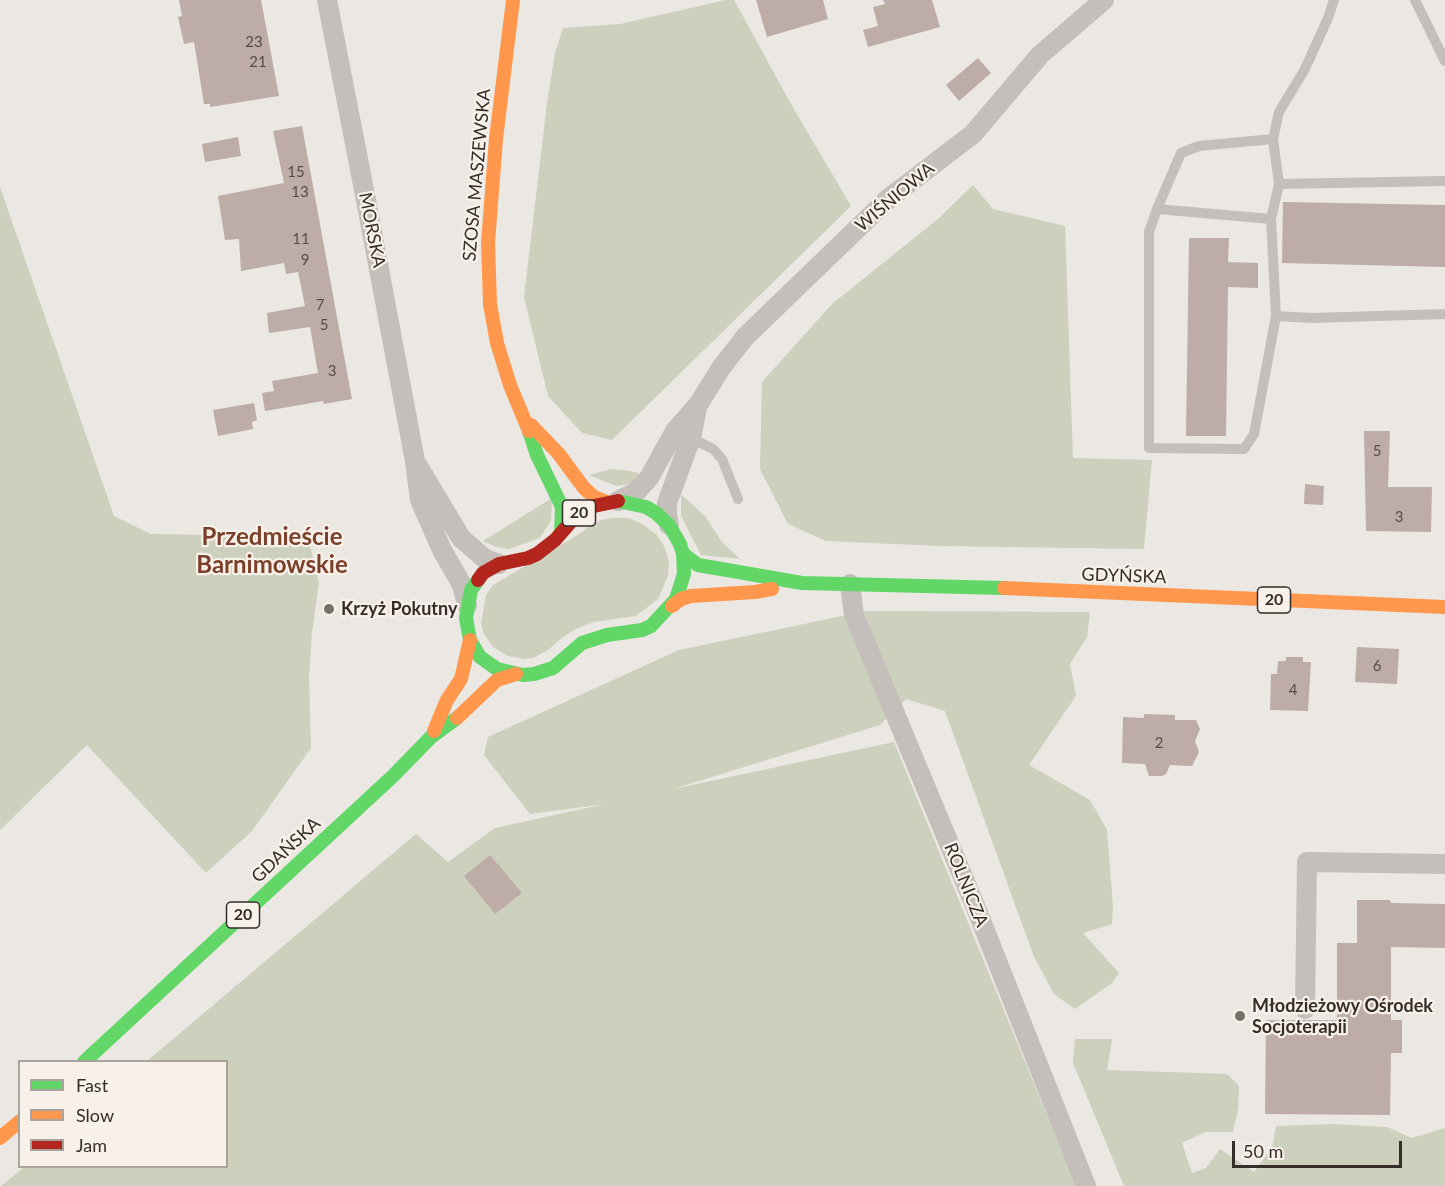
<!DOCTYPE html>
<meta charset="utf-8">
<style>
body{margin:0}
#map{position:relative;width:1445px;height:1186px;overflow:hidden;background:#ebe7e2;font-family:Lato,sans-serif}
canvas{display:block}
.legend{position:absolute;left:18px;top:1060px;width:210px;height:108px;box-sizing:border-box;background:#f8f1ea;border:2px solid #aaa39d;margin:0;padding:8px 10px;list-style:none;font-size:18px;color:#352d29}
.legend li{display:flex;align-items:center;gap:12px;height:30px}
.legend b{width:30px;border:2px solid #aaa39d}
.scale{position:absolute;left:1232px;top:1141px;width:170px;height:27px;box-sizing:border-box;border:3px solid #352d29;border-top:0;padding-left:8px;font-size:18px;line-height:21px;white-space:nowrap;color:#352d29;-webkit-text-stroke:4px #f8f1ea;paint-order:stroke}
</style>
<div id="map">
<canvas width="1445" height="1186"></canvas>
<ul class="legend">
<li><b style="height:8px;background:#63d668"></b>Fast</li>
<li><b style="height:8px;background:#ff974d"></b>Slow</li>
<li><b style="height:8px;background:#b3261e"></b>Jam</li>
</ul>
<div class="scale">50 m</div>
</div>
<script>
const g = document.querySelector('canvas').getContext('2d');
g.lineJoin = 'round';
function fill(path, color) {
  g.fillStyle = color;
  g.fill(path, 'evenodd');
}
function toPath(rows) {
  const path = new Path2D();
  for (const r of rows) {
    path.moveTo(r[0], r[1]);
    for (let i = 2; i < r.length; i += 2) path.lineTo(r[i], r[i + 1]);
  }
  return path;
}
function stroke(path, color, width, dash) {
  g.strokeStyle = color;
  g.lineWidth = width;
  g.lineCap = dash ? 'butt' : 'round';
  g.setLineDash(dash || []);
  g.stroke(path);
}
function drawText(font, color, halo, rows, align = 'center') {
  g.font = font + ' Lato,sans-serif';
  g.lineWidth = 4.5;
  g.setLineDash([]);
  g.textBaseline = 'middle';
  g.strokeStyle = halo;
  g.fillStyle = color;
  for (const [text, x, y, turn = 0] of rows) {
    g.save();
    g.translate(x, y);
    g.rotate((+turn || 0) * Math.PI / 180);
    g.textAlign = isNaN(turn) ? turn : align;
    if (halo) g.strokeText(text, 0, 0);
    g.fillText(text, 0, 0);
    g.restore();
  }
}
fill(toPath([
 [726,0,734,0,791,104,851,206,612,440,582,433,548,396,524,297,547,103,555,53,563,28,620,24],
 [973,185,993,209,1065,226,1073,458,1152,460,1144,549,940,546,826,541,788,524,760,469,762,382,832,304,939,218],
 [0,187,114,516,151,534,215,535,266,531,308,537,319,583,312,632,309,677,311,748,252,831,206,873,87,745,0,830],
 [612,469,631,471,643,475,629,484,616,486,589,475],
 [681,494,706,517,722,542,740,559,701,555,681,516],
 [552,498,551,520,540,538,509,549,496,547,483,541],
 [612,518,628,518,641,523,657,535,664,546,669,561,668,576,658,599,636,616,593,622,576,629,563,637,548,650,533,658,524,659,508,656,493,647,484,634,481,624,486,595,493,585,581,533,589,526,601,520],
 [866,611,1090,612,1087,637,1070,664,1076,696,1029,765,1090,800,1107,830,1113,907,1112,924,1083,933,1119,973,1112,983,1075,1009,1054,994,1034,957,945,711,906,699,880,725,673,789,894,742,1076,1186,1,1186,24,1167,226,1166,226,1062,147,1061,416,834,448,862,495,828,605,804,530,814,484,755,488,737,679,650],
 [1075,1039,1112,1039,1107,1070,1227,1074,1239,1086,1238,1109,1233,1132,1205,1132,1182,1143,1192,1173,1206,1168,1220,1149,1254,1172,1272,1148,1276,1126,1333,1124,1387,1127,1412,1138,1445,1128,1445,1186,1124,1186,1073,1063]
]), '#ccd0bd');
fill(toPath([
 [179,0,261,0,279,96,210,107,210,104,204,104,194,42,184,44,178,17,182,16],
 [756,0,823,0,828,19,767,37],
 [883,0,932,0,940,27,868,47,863,30,878,26,873,7,885,4],
 [978,58,991,73,959,101,946,85],
 [302,126,352,399,324,404,323,401,265,411,262,393,274,391,272,381,318,373,310,327,269,333,267,313,305,306,298,272,286,274,284,263,241,271,239,239,225,240,218,196,284,183,273,131],
 [238,137,241,156,205,162,202,144],
 [1283,202,1445,205,1445,267,1282,263],
 [1189,238,1229,238,1228,262,1258,263,1258,288,1228,287,1226,436,1186,436],
 [254,403,257,420,252,422,253,429,218,436,213,410],
 [1364,431,1390,431,1388,487,1432,487,1431,532,1366,531],
 [1305,484,1324,486,1323,505,1304,504],
 [1357,647,1399,649,1397,684,1355,682],
 [1286,657,1303,657,1303,662,1311,662,1308,711,1270,710,1271,674,1277,674,1278,661,1286,661],
 [1144,714,1175,715,1175,720,1196,720,1200,729,1195,741,1199,752,1192,766,1170,765,1166,774,1162,776,1149,776,1145,764,1122,763,1123,717,1144,718],
 [490,855,522,893,495,914,464,876],
 [1357,900,1390,900,1391,903,1445,904,1445,948,1391,947,1391,1020,1402,1020,1402,1053,1391,1053,1390,1115,1265,1114,1266,1020,1337,1020,1337,943,1357,943]
]), '#bdada6');
stroke(toPath([
 [1334,0,1328,18,1305,69,1279,112,1273,139,1279,184,1445,181],
 [1415,0,1445,61],
 [1273,139,1199,146,1181,153,1157,209,1271,219,1279,184],
 [1157,209,1149,232,1149,448,1244,449,1254,434,1276,316],
 [1271,219,1276,316,1312,318,1445,314],
 [689,437,713,449,722,459,738,499]
]), '#c4bfbb', 10);
stroke(toPath([
 [327,0,366,200,415,461,420,500,442,550,462,585,467,605],
 [418,466,461,538,485,559,499,564],
 [618,501,636,492,649,478,675,431,698,405,721,368,745,337,888,199,973,134,1040,55,1104,0],
 [669,525,667,515,667,503,691,438,697,408],
 [850,584,854,615,978,913,1086,1186],
 [1305,1009,1307,862,1445,864]
]), '#c4bfbb', 20);
stroke(toPath([
 [529,431,537,455,562,507,561,533],
 [683,554,698,565,802,583,1004,588],
 [478,580,471,590,466,618,470,640,480,657,497,669,523,675,534,674,553,668,582,643,607,635,642,630,651,626,676,599,684,574,683,554,680,544,669,525,656,513,646,507,618,501],
 [84,1062,393,776,431,737,457,718]
]), '#63d668', 14);
stroke(toPath([
 [513,0,496,139,488,243,490,304,497,343,510,385,529,431],
 [531,425,558,453,584,488,594,497,607,502],
 [1004,588,1445,607],
 [672,606,681,599,691,596,755,592,772,589],
 [457,718,497,680,516,674],
 [434,731,447,700,461,679,470,640],
 [0,1138,20,1121]
]), '#ff974d', 14);
stroke(toPath([
 [478,580,483,573,499,564,528,558,537,554,555,540,576,516,594,506,618,501]
]), '#b3261e', 14);
for (const [x, y, r, color] of [
 [329,609,6,"#756e6a"],
 [1240,1016,6,"#756e6a"]
]) {
  const dot = new Path2D();
  dot.arc(x, y, r, 0, 2 * Math.PI);
  g.fillStyle = color;
  g.fill(dot);
  stroke(dot, '#f8f1ea', 2);
}
drawText('15px', '#574d48', null, [
 ["23",254,42],
 ["21",258,62],
 ["15",296,172],
 ["13",300,192],
 ["11",301,239],
 ["9",305,260],
 ["7",320,305],
 ["5",324,325],
 ["3",332,371],
 ["5",1377,451],
 ["3",1399,517],
 ["6",1377,666],
 ["4",1293,690],
 ["2",1159,743]
]);
for (const [x, y, w] of [
 [579,513,33],
 [1274,600,33],
 [243,915,33]
]) {
  const box = new Path2D();
  box.roundRect(x - w / 2, y - 13, w, 26, 4.5);
  g.fillStyle = '#f8f1ea';
  g.fill(box);
  stroke(box, '#352d29', 1.5);
}
drawText('bold 16px', '#352d29', null, [
 ["20",579,513],
 ["20",1274,600],
 ["20",243,915]
]);
drawText('18px', '#352d29', '#f8f1ea', [
 ["SZOSA MASZEWSKA",477,175,-85],
 ["WIŚNIOWA",895,197,-40],
 ["MORSKA",372,230,79],
 ["GDYŃSKA",1124,576,2],
 ["GDAŃSKA",286,850,-43],
 ["ROLNICZA",966,885,68]
]);
drawText('bold 18px', '#352d29', '#f8f1ea', [
 ["Krzyż Pokutny",341,609],
 ["Młodzieżowy Ośrodek",1252,1006],
 ["Socjoterapii",1252,1027]
], 'left');
drawText('bold 24px', '#7b402b', '#f8f1ea', [
 ["Przedmieście",272,537],
 ["Barnimowskie",272,565]
]);
</script>
